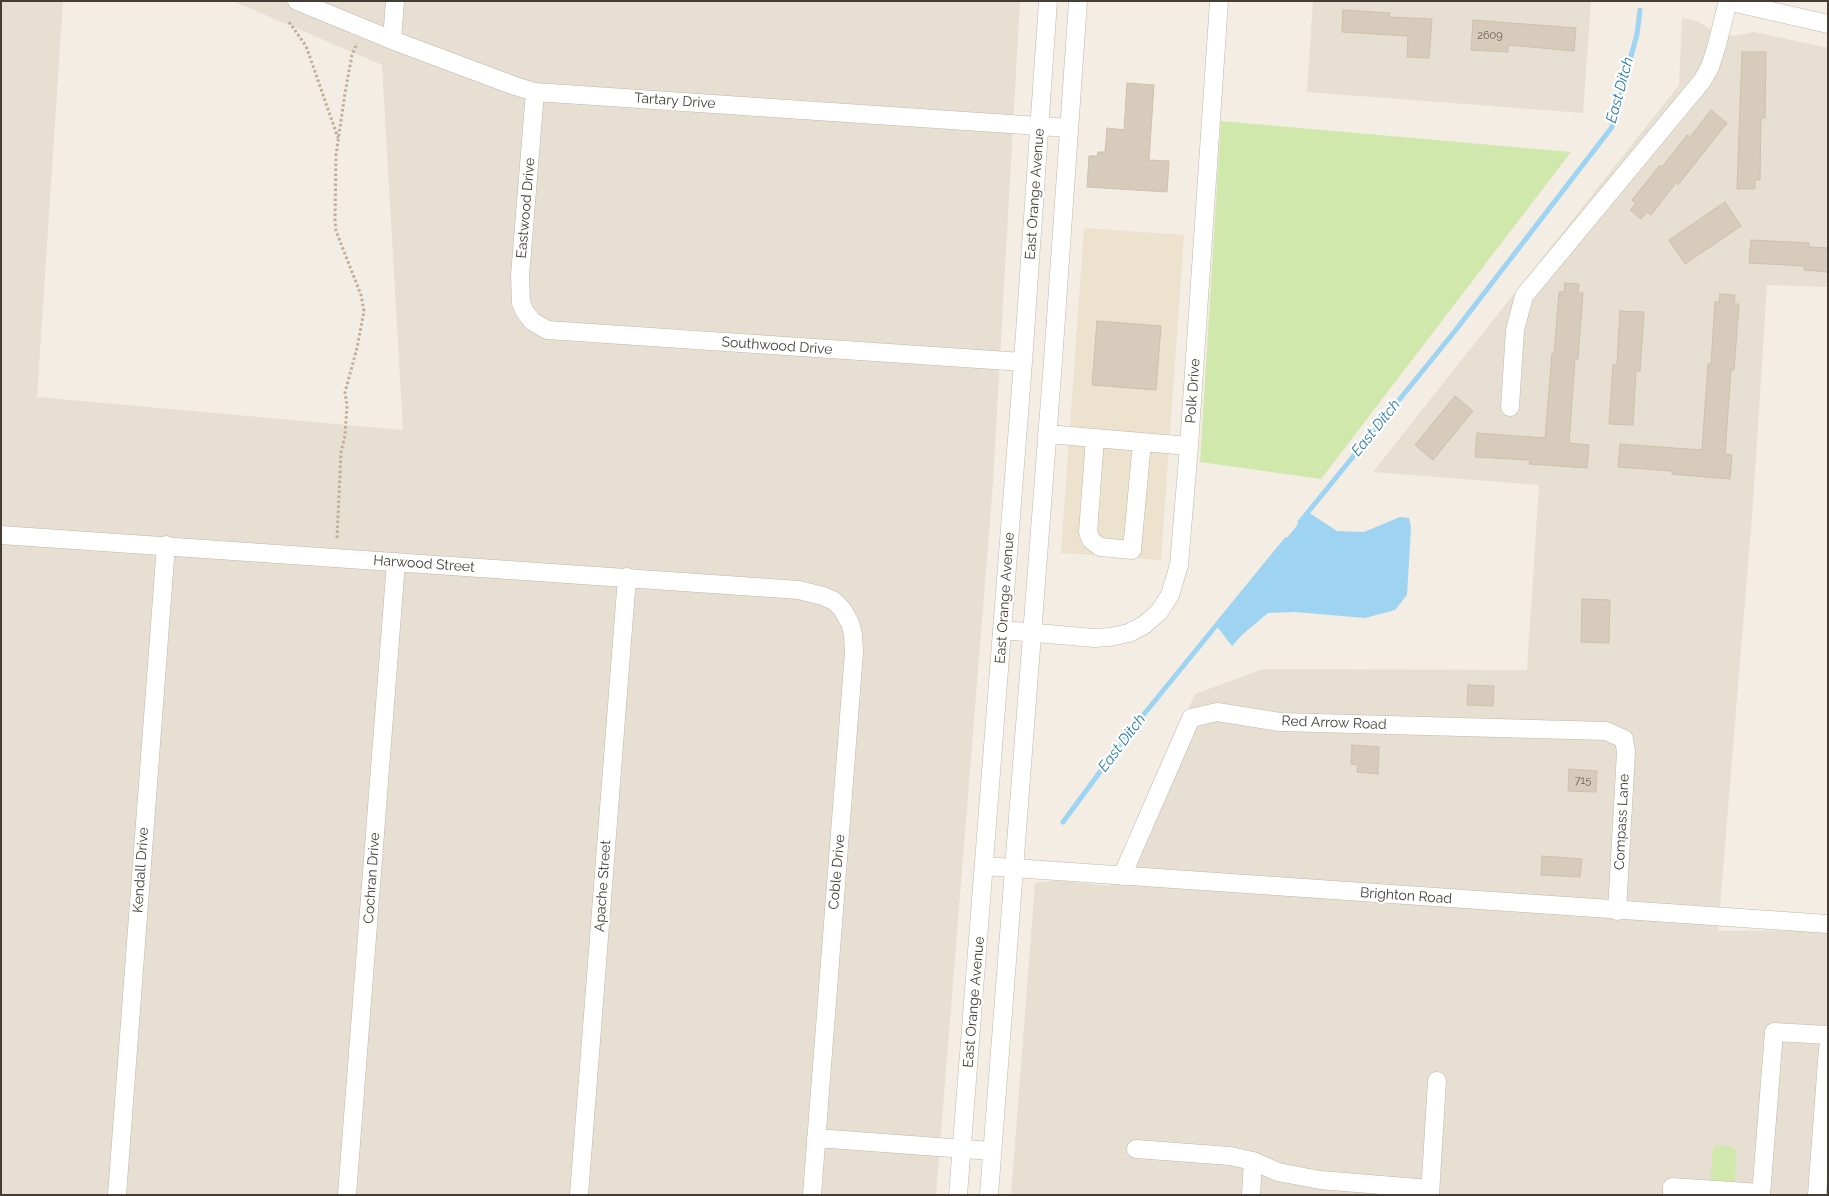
<!DOCTYPE html>
<style>
body{margin:0}
#map{position:relative;width:1829px;height:1196px;overflow:hidden;background:#f3ede4;font-family:Raleway,sans-serif}
canvas{display:block}
.frame{position:absolute;inset:0;border:2px solid #453d34;pointer-events:none}
</style>
<div id="map">
<canvas width="1829" height="1196"></canvas>
<div class="frame"></div>
</div>
<script>
const g = document.querySelector('canvas').getContext('2d');
g.lineJoin = 'round';
function fill(path, color) {
  g.fillStyle = color;
  g.fill(path, 'evenodd');
}
function toPath(rows) {
  const path = new Path2D();
  for (const r of rows) {
    path.moveTo(r[0], r[1]);
    for (let i = 2; i < r.length; i += 2) path.lineTo(r[i], r[i + 1]);
  }
  return path;
}
function stroke(path, color, width, dash) {
  g.strokeStyle = color;
  g.lineWidth = width;
  g.lineCap = dash ? 'butt' : 'round';
  g.setLineDash(dash || []);
  g.stroke(path);
}
function drawText(font, color, halo, rows, align = 'center') {
  g.font = font + ' Raleway,sans-serif';
  g.lineWidth = 4.5;
  g.setLineDash([]);
  g.textBaseline = 'middle';
  g.strokeStyle = halo;
  g.fillStyle = color;
  for (const [text, x, y, turn = 0] of rows) {
    g.save();
    g.translate(x, y);
    g.rotate((+turn || 0) * Math.PI / 180);
    g.textAlign = isNaN(turn) ? turn : align;
    if (halo) g.strokeText(text, 0, 0);
    g.fillText(text, 0, 0);
    g.restore();
  }
}
fill(toPath([
 [1,1,63,1,37,397,403,430,382,65,233,1,1020,1,993,483,936,1195,1,1195],
 [1313,1,1591,1,1583,113,1307,92],
 [1682,18,1697,21,1713,31,1734,36,1754,32,1828,48,1828,287,1767,285,1753,503,1718,931,1828,930,1828,1195,1011,1195,1035,883,1056,880,1110,886,1195,694,1263,669,1527,670,1539,485,1373,472,1679,85]
]), '#e7dfd2');
fill(toPath([
 [1084,228,1184,235,1161,560,1061,553]
]), '#ece2cd');
fill(toPath([
 [1221,121,1571,152,1321,479,1200,462],
 [1716,1146,1729,1146,1736,1150,1735,1195,1709,1195,1713,1149]
]), '#d0e8ab');
fill(toPath([
 [1308,512,1337,531,1364,532,1400,517,1409,518,1411,527,1407,595,1395,610,1365,618,1295,612,1268,613,1243,634,1232,646,1216,625]
]), '#9ed4f2');
stroke(toPath([
 [1300,522,1455,331,1612,127,1637,34,1640,10],
 [1063,822,1131,730,1286,540]
]), '#9ed4f2', 5);
const building = toPath([
 [1343,10,1390,13,1389,17,1432,19,1429,58,1407,57,1408,36,1342,32,1343,10],
 [1473,20,1576,28,1574,51,1508,45,1508,52,1471,50,1473,20],
 [1742,52,1766,52,1765,118,1761,118,1760,180,1755,180,1755,189,1737,189,1742,52],
 [1127,83,1154,85,1149,160,1169,161,1167,192,1087,187,1089,156,1097,156,1098,152,1105,152,1107,128,1124,130,1127,83],
 [1711,110,1727,123,1678,185,1676,183,1651,215,1647,212,1641,219,1630,210,1636,203,1632,200,1660,165,1662,167,1687,135,1690,137,1711,110],
 [1725,202,1741,226,1685,264,1669,240,1725,202],
 [1751,240,1809,243,1809,247,1828,248,1828,272,1804,270,1804,266,1749,263,1751,240],
 [1565,283,1579,284,1578,293,1583,293,1578,359,1575,359,1569,443,1589,445,1587,468,1529,464,1530,460,1475,457,1477,433,1545,438,1552,353,1554,354,1559,292,1564,292,1565,283],
 [1720,294,1735,295,1734,304,1739,304,1734,370,1731,370,1725,454,1732,455,1730,479,1672,474,1672,471,1618,467,1620,444,1702,450,1708,364,1711,364,1715,302,1719,302,1720,294],
 [1620,311,1644,312,1640,371,1636,371,1633,425,1609,424,1613,365,1617,365,1620,311],
 [1097,321,1161,326,1156,390,1092,385,1097,321],
 [1455,396,1473,411,1433,460,1415,445,1455,396],
 [1582,599,1610,600,1609,643,1581,642,1582,599],
 [1468,685,1494,686,1493,706,1467,705,1468,685],
 [1352,745,1379,747,1378,774,1357,772,1358,765,1351,764,1352,745],
 [1569,769,1597,771,1596,792,1568,791,1569,769],
 [1542,856,1582,859,1580,877,1541,875,1542,856]
]);
fill(building, '#d7cbbc');
stroke(building, '#cfc0ac', 1);
const minor = toPath([
 [297,1,392,40,515,86,535,92,1069,128],
 [1727,1,1828,24],
 [392,40,395,1],
 [535,92,520,276,521,303,525,312,532,321,547,330,1023,362],
 [1510,407,1515,330,1524,296,1702,81,1710,67,1717,45,1728,1],
 [1047,434,1189,446],
 [1095,438,1088,532,1091,540,1100,547,1132,550,1142,442],
 [1,535,799,590,823,596,834,601,842,609,850,623,853,634,854,652,812,1195],
 [1002,630,1094,638,1110,637,1129,633,1144,625,1159,612,1170,595,1179,565,1189,446,1219,1],
 [984,866,1828,924],
 [1122,876,1191,718,1217,712,1280,722,1606,731,1624,739,1626,752,1617,911],
 [816,1138,992,1151],
 [1136,1149,1230,1156,1253,1161,1278,1172,1320,1180,1430,1189],
 [117,1195,166,545],
 [347,1195,396,562],
 [579,1195,627,577],
 [958,1195,1023,362,1048,1],
 [989,1195,1053,361,1078,1],
 [1251,1195,1253,1161],
 [1430,1195,1437,1081],
 [1672,1195,1672,1187,1761,1193],
 [1761,1195,1774,1032,1828,1035],
 [1817,1195,1828,1048]
]);
stroke(minor, '#c1b7a9', 19);
stroke(toPath([
 [289,22,306,46,338,138],
 [337,538,341,452,345,435,347,406,345,392,357,348,364,311,361,295,336,231,335,220,336,155,345,93,352,55,357,43]
]), '#c0af97', 3, [2.5, 2.5]);
stroke(minor, '#fff', 18);
drawText('11px', '#6a6056', null, [
 ["2609",1490,36],
 ["715",1583,781]
]);
drawText('14px', '#453d34', '#fff', [
 ["Tartary Drive",675,101,4],
 ["East Orange Avenue",1035,194,-86],
 ["Eastwood Drive",526,208,-85],
 ["Southwood Drive",777,346,4],
 ["Polk Drive",1193,391,-86],
 ["Harwood Street",424,564,4],
 ["East Orange Avenue",1005,598,-86],
 ["Red Arrow Road",1334,723,2],
 ["Compass Lane",1622,822,-87],
 ["Kendall Drive",141,870,-86],
 ["Coble Drive",837,872,-85],
 ["Cochran Drive",372,878,-86],
 ["Apache Street",603,886,-86],
 ["Brighton Road",1406,896,4],
 ["East Orange Avenue",974,1002,-85]
]);
drawText('italic 15px', '#2a7bab', '#fff', [
 ["East Ditch",1620,90,-75],
 ["East Ditch",1376,428,-51],
 ["East Ditch",1122,743,-53]
]);
</script>
